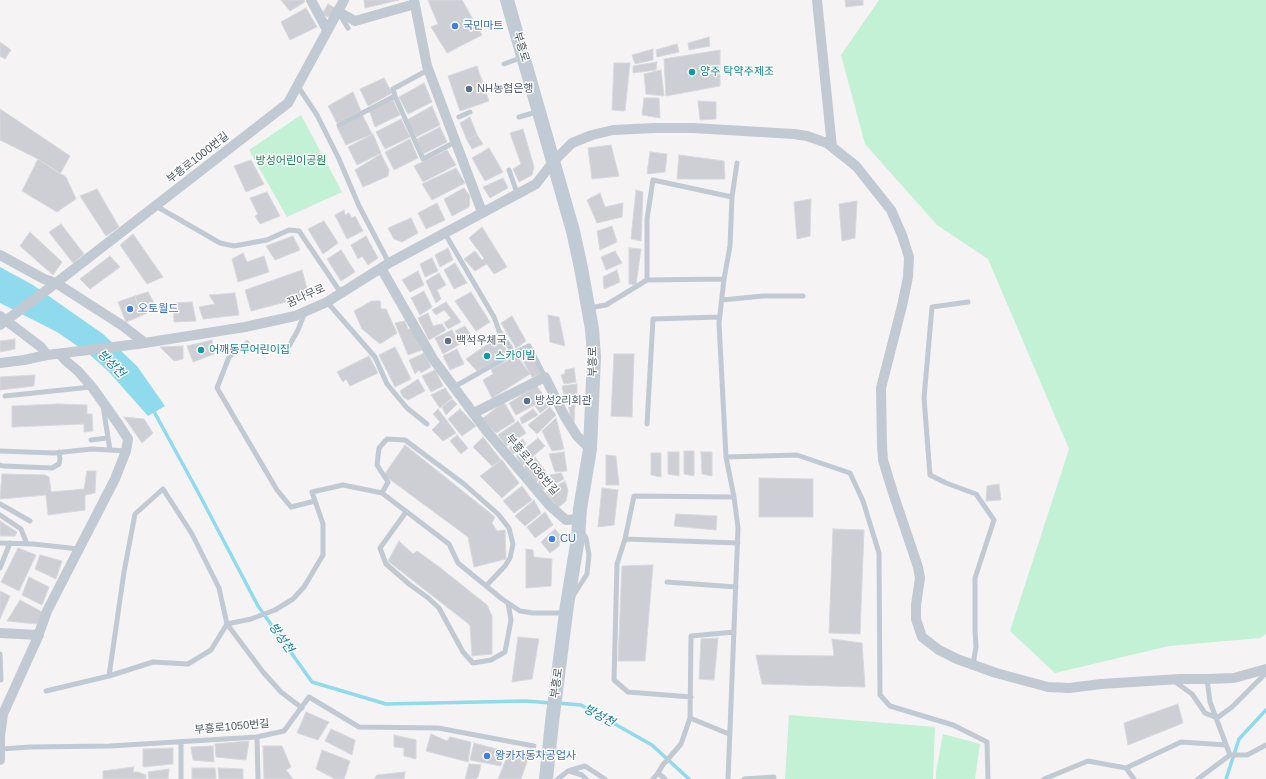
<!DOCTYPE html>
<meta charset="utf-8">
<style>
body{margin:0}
canvas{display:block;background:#f5f3f3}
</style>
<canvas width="1266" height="779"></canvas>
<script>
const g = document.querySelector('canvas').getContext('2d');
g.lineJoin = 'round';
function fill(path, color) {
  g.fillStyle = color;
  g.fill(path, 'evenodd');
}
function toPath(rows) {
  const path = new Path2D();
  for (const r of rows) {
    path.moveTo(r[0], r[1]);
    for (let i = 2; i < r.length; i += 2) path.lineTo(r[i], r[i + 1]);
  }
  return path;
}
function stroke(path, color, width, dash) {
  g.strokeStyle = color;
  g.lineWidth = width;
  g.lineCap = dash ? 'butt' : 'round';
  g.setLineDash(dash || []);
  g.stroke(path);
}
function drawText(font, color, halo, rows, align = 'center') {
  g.font = font + ' Arial,"Noto Sans KR",sans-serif';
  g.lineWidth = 3;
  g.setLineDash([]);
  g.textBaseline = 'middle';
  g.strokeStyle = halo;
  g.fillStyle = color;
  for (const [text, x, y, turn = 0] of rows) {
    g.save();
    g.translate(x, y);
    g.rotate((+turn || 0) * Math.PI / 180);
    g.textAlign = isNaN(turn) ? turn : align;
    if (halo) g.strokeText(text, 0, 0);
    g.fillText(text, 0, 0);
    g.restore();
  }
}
fill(toPath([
 [879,0,1266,0,1266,634,1260,638,1169,646,1055,673,1010,631,1069,449,988,259,937,225,865,144,841,55],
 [301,115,342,192,287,217,249,150],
 [789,715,935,727,933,779,785,779],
 [943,734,980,744,975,779,936,779,936,771]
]), '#c3f1d5');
fill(toPath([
 [0,267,33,285,103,334,137,366,165,406,148,416,109,372,89,354,57,332,0,303]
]), '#90daee');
stroke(toPath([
 [152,408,198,492,258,606,312,682,386,704,526,701,551,703],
 [557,703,581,705,652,745,689,779],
 [1226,779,1239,739,1266,710]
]), '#90daee', 3.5);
const building = toPath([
 [281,0,304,0,305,2,290,11,281,0],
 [364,0,399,0,365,8,364,0],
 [428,0,462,0,482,35,447,53,431,27,438,24,428,0],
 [845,0,863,0,863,5,846,7,845,0],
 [328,4,335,8,330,18,322,14,328,4],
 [306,8,317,27,290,40,281,22,306,8],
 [709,37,710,46,689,50,688,43,709,37],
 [0,42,11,50,5,59,0,56,0,42],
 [677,44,679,52,657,57,656,50,677,44],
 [653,49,653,60,635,64,632,55,653,49],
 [720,50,720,86,666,96,664,59,720,50],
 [657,62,656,70,633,73,633,66,657,62],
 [614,63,630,63,625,111,612,110,614,63],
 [477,66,489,101,460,111,448,76,477,66],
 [661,70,664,96,646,94,644,74,661,70],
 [384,78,392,93,368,106,360,89,384,78],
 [424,83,432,102,408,114,399,97,424,83],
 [353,92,361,111,337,123,328,106,353,92],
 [644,98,659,98,660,118,642,115,644,98],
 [393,100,400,115,375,127,369,110,393,100],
 [698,101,716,102,716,119,700,120,698,101],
 [432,106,440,125,416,137,407,120,432,106],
 [0,109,70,156,60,174,38,159,0,140,0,109],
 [362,114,372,134,346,145,337,127,362,114],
 [470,117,477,135,467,140,460,123,470,117],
 [401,119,410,137,385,149,376,132,401,119],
 [440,127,447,142,423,154,417,139,440,127],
 [523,129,534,167,532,175,519,182,513,169,521,164,510,133,523,129],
 [373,134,381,153,357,165,348,147,373,134],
 [477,135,483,144,472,149,467,140,477,135],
 [410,139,418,158,394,170,385,152,410,139],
 [611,145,619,176,592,179,588,148,611,145],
 [489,148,503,172,485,181,472,158,489,148],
 [447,150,456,165,423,182,414,166,447,150],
 [650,152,667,154,665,172,647,174,650,152],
 [381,154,389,170,388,176,363,187,355,170,381,154],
 [679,155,724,161,725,179,677,179,679,155],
 [38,159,66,177,76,199,57,212,22,191,38,159],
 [251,160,264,184,246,192,234,166,251,160],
 [456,168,465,183,432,200,422,184,456,168],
 [503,178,508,188,490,198,483,187,503,178],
 [464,188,470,196,469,207,452,216,444,199,464,188],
 [97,189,119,227,106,236,80,196,97,189],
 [636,190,643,192,641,241,631,239,636,190],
 [267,192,280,216,260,224,255,216,258,214,250,198,267,192],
 [600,193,605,207,623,203,622,217,597,223,587,200,600,193],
 [811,199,810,236,797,239,794,202,811,199],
 [857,201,855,238,842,241,839,204,857,201],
 [437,203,445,220,426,229,418,213,437,203],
 [344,210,345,215,349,213,352,218,355,216,363,231,347,239,335,215,344,210],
 [411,218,418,233,402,242,394,239,388,228,411,218],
 [324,221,338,243,323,254,308,229,324,221],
 [61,224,84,254,73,263,49,232,61,224],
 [612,226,617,242,600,250,597,231,612,226],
 [482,227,507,267,494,274,487,264,475,271,464,259,475,251,482,260,484,258,469,238,482,227],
 [30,232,62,262,53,275,20,246,30,232],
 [133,234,163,277,147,284,120,245,133,234],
 [293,236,300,250,275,260,266,246,293,236],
 [366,236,378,258,368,265,362,256,358,259,351,245,366,236],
 [448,248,453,260,440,267,435,255,448,248],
 [629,248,641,249,636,285,629,284,629,248],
 [341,250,355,272,341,281,327,259,341,250],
 [615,251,622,263,606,270,601,257,615,251],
 [243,253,247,262,264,256,269,272,238,282,232,259,243,253],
 [110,256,120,267,90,289,80,279,110,256],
 [432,258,438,271,425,277,420,264,432,258],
 [455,263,467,283,454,289,444,270,455,263],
 [302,270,309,296,251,311,245,290,302,270],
 [617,270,620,282,604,289,603,277,617,270],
 [418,271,424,285,410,292,402,280,418,271],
 [439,273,446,285,437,290,441,299,436,303,426,281,439,273],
 [424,291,432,307,420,315,411,298,424,291],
 [148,292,157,308,141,316,135,296,148,292],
 [471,292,490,322,476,331,455,301,471,292],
 [235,293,239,315,203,319,199,307,215,304,209,295,235,293],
 [135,296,141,316,126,322,118,302,135,296],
 [372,301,380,301,381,309,386,309,397,333,380,344,362,329,354,311,372,301],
 [192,302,196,321,174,322,173,303,192,302],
 [446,302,461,322,448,329,444,323,451,318,444,310,436,315,432,310,446,302],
 [428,313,433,326,442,324,446,330,429,340,418,318,428,313],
 [548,315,559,317,565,346,550,342,548,315],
 [512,316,526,341,516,348,501,323,512,316],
 [405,321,408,329,412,329,422,350,408,355,395,323,405,321],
 [465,326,474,339,464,344,455,331,465,326],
 [452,330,460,344,443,354,435,338,452,330],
 [498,337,509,353,477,371,466,359,498,337],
 [15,339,15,349,0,352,0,341,15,339],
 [212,340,214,354,193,362,187,346,212,340],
 [183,346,183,359,174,361,160,347,183,346],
 [395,347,411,379,395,387,379,355,395,347],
 [457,349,464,364,450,370,443,356,457,349],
 [529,350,541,374,532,377,519,354,529,350],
 [424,353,431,367,421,373,419,370,415,374,409,360,424,353],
 [614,354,634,354,632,417,611,416,614,354],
 [369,356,378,373,350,386,346,379,343,382,337,372,369,356],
 [517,356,530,374,492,398,483,380,493,374,491,369,517,356],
 [574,368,576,382,564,384,561,375,565,374,565,370,574,368],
 [435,370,443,386,431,392,422,376,435,370],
 [35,375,34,386,0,390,0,377,35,375],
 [418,379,425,391,408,400,403,397,400,391,418,379],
 [577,384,577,399,565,400,562,386,577,384],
 [537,386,546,399,516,415,509,403,537,386],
 [445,388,452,398,440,408,431,395,445,388],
 [452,399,457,404,446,415,442,407,452,399],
 [546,401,549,406,540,413,535,406,546,401],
 [504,402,515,421,496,433,482,419,504,402],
 [568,403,575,404,574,422,571,421,568,403],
 [58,404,87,405,87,414,92,414,93,431,84,432,84,424,12,427,12,406,58,404],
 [550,407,556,415,537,434,528,425,550,407],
 [438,409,456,433,443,441,432,430,440,422,433,414,438,409],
 [460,409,476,426,462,436,448,419,460,409],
 [533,409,538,415,522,424,520,418,533,409],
 [124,417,144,419,153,433,142,443,124,417],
 [556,418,564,449,552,451,542,431,556,418],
 [518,421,526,433,506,446,498,435,518,421],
 [457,435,468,448,461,454,450,441,457,435],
 [483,437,501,460,492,466,473,447,483,437],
 [538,438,545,446,522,466,516,456,538,438],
 [523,439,526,444,513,454,509,448,523,439],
 [405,445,495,517,492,523,497,531,505,530,506,559,474,567,468,537,384,475,405,445],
 [684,451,694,451,694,476,684,474,684,451],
 [564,452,567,471,555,472,549,454,564,452],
 [668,452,679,452,679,476,668,474,668,452],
 [701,452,712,452,712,476,702,474,701,452],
 [651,453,661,453,661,477,651,475,651,453],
 [606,455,616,456,619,485,606,485,606,455],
 [535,457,546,472,536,482,523,468,535,457],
 [502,460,519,483,502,498,480,476,502,460],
 [87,471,96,471,95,493,85,495,85,510,48,515,46,495,0,499,2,474,45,475,49,477,51,492,84,489,87,471],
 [561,473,564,479,543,490,537,484,546,474,550,475,561,473],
 [759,478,813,479,813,517,759,517,759,478],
 [565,481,568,490,566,501,558,508,546,492,565,481],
 [999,484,1001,500,986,501,987,486,999,484],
 [522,486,532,500,514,513,503,501,522,486],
 [602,488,618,490,614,525,598,527,602,488],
 [534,500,541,513,525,526,515,516,534,500],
 [545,512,553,525,535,538,527,527,545,512],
 [676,514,717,516,716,530,674,526,676,514],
 [0,521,17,532,15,536,0,536,0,521],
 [555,529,561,536,559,546,550,553,541,542,555,529],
 [833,529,864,530,860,634,829,633,833,529],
 [399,541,413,554,417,551,438,566,487,605,492,616,492,654,472,656,470,625,388,561,399,541],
 [18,548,36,555,19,591,1,582,18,548],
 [526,549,533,550,534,557,552,559,551,586,526,588,526,549],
 [40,555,62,561,56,579,35,569,40,555],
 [653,565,645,661,618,661,622,566,653,565],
 [29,577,49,587,42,605,22,595,29,577],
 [0,591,10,596,0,619,0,591],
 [20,600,44,613,40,617,37,624,7,621,20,600],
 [518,637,539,639,532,679,512,682,518,637],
 [718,638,714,680,699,679,701,639,718,638],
 [832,639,862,643,865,687,762,684,756,655,834,656,832,639],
 [1178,704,1183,723,1128,745,1124,723,1178,704],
 [306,712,329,722,318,740,297,733,306,712],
 [331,729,355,740,352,755,325,741,331,729],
 [431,734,447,741,450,737,471,742,468,762,426,751,431,734],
 [394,735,416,740,416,759,404,756,404,748,394,747,394,735],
 [249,741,246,760,216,757,215,744,249,741],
 [474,743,504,751,501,766,470,760,474,743],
 [213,746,214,762,193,760,191,747,213,746],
 [263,746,282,746,291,767,286,770,293,779,264,779,263,746],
 [173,748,173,764,143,767,143,749,173,748],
 [322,750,350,761,344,779,335,779,316,769,322,750],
 [509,752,529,756,521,779,498,779,509,752],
 [469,764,481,765,478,777,476,779,465,779,469,764],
 [134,767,133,772,138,772,146,775,146,779,103,779,103,771,134,767],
 [192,768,215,768,216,779,192,779,192,768],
 [218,768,243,769,243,779,219,779,218,768],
 [169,769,168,779,149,779,148,772,169,769],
 [405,772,404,779,374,779,377,775,405,772]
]);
fill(building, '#cdcfd5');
stroke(building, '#d7d9de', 1);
stroke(toPath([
 [340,15,348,28],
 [504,64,523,57],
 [428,70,393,89,395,96,423,159,455,142],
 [297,85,317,115,339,159,359,206,389,263],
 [459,117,470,112],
 [519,117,537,112],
 [339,125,395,96],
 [509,170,517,193],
 [732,197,737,163],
 [156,206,220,243,234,246,267,240,289,230,299,231,341,293],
 [444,232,494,317,499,331,514,353],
 [724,279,719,323,726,457,734,497,738,528,728,779],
 [722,300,763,296,803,296],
 [327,302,375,357,387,384,407,408,427,424],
 [968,302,932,307,924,398,930,475,946,483,976,494,994,520,975,578,975,630,976,647,973,665],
 [589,308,606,305,647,280,724,279,730,246,732,197,653,180,647,219,647,280],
 [247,343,229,357,217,388,277,490,291,507,315,501],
 [289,346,298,330,305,312],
 [454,387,514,353,529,346,545,377],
 [5,396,91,387],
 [103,406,110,450],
 [647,424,653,319,719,317],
 [91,440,107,438],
 [0,451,54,453,92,449,126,451],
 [726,457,797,455,850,473,863,501,879,553,880,695,890,706,953,725,987,742,988,779],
 [0,465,3,466,52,468,59,464,60,459,59,452],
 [382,493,388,482,377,465,379,448,387,439,405,440,464,484,498,514,509,528,513,544,510,558,505,566,486,586],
 [0,504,30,521],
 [406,512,380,548,386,564,409,584,427,597,439,608,463,652,473,663,491,660,505,652,511,620,508,603],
 [0,515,21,529,27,544],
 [625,539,738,543],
 [0,543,33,544,79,549],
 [0,568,10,543],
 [667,582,736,587],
 [573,596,587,574,589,555,586,538,582,532],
 [0,654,1,680,0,680],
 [109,676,124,572,135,514,163,489,192,534,219,588,227,624,263,672,281,692,302,708],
 [1207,679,1210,702,1230,755],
 [1174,681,1192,694,1205,713,1217,718,1232,707,1266,673],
 [46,691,109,676,153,662,188,664,211,650,227,624,251,619,275,610,293,599,304,587,323,555,323,524,312,492,343,485,382,493,449,544,458,563,502,599,520,611,533,613,565,613],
 [691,697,628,692,614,680,617,564,625,539,634,496,734,497],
 [729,734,690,718,691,636,734,632],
 [257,737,258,779],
 [181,742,181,779],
 [1,749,30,747,110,746,257,737,284,731,309,697,359,727,438,728,534,746],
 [569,771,582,775,586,779],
 [658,773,665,779],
 [558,779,568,771,585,766,605,779],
 [653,779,658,773,662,766,681,744,690,718],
 [744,779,774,777],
 [1044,779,1088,761,1126,768],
 [1134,779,1126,768,1181,742,1226,745],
 [1198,779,1230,755,1247,755,1266,745]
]), '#c1cad2', 5);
stroke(toPath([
 [311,0,327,30],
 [414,0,427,66,482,212],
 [817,0,832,147],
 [337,11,355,21,415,4],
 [0,255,44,279,56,283,123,326,145,343],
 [381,268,433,359,485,429,550,506,566,520,579,519],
 [0,316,41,347,47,355],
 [0,325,56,283,288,103,344,0],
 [0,363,24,360,47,355,138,344,245,327,295,316,327,302,389,263,536,184,553,162,572,143,592,135,613,130,655,128,693,128,794,134,807,136,827,143,856,166,891,210,902,235,909,257,908,277,902,306,881,388,882,446,883,460,893,493,918,567,920,578,916,605,916,619,922,637,939,650,957,659,996,673,1048,687,1069,688,1101,684,1180,679,1207,679,1234,678,1266,669],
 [474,413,545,377,565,417,577,436,590,449],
 [0,633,39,635],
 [0,760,0,737,3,714,37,639,47,611,115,479,126,451,128,439,119,425,92,387,78,371,66,361,60,354]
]), '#c1cad2', 10);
stroke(toPath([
 [507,0,573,231,581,268,592,329,594,357,590,449,580,509,578,538,567,605,552,722,546,779]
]), '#c1cbd6', 14);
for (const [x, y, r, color] of [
 [455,26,4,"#3f7fe0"],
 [692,72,4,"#0f9aa8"],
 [469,89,4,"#5c6f8a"],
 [130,309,4,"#3f7fe0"],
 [448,341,4,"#5c6f8a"],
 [201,350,4,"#0f9aa8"],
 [487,356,4,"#0f9aa8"],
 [527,401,4,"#5c6f8a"],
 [552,539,4,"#3f7fe0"],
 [487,756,4,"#3f7fe0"]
]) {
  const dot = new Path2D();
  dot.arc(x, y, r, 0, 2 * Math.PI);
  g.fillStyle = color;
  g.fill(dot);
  stroke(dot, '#fff', 1.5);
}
drawText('11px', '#366cbe', '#fff', [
 ["국민마트",463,26],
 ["오토월드",138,309],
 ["CU",560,539],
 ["왕카자동차공업사",495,756]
], 'left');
drawText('11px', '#4a5661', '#fff', [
 ["부흥로",521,47,73],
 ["부흥로1000번길",198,158,-38],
 ["꿈나무로",306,296,-24],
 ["부흥로",593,362,-90],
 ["부흥로1036번길",532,465,50],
 ["부흥로",557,683,-82],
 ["부흥로1050번길",232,727,-5]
]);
drawText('11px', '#0d838f', '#fff', [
 ["양주 탁약주제조",700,72],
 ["어깨동무어린이집",209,350],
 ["스카이빌",495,356]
], 'left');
drawText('11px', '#4e5e75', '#fff', [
 ["NH농협은행",477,89],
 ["백석우체국",456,341],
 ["방성2리회관",535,401]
], 'left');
drawText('11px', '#17864f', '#fff', [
 ["방성어린이공원",291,161]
]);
drawText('italic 12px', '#0c7c9b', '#fff', [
 ["방성천",111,364,46],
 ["방성천",281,638,55],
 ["방성천",599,716,29]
]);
</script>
